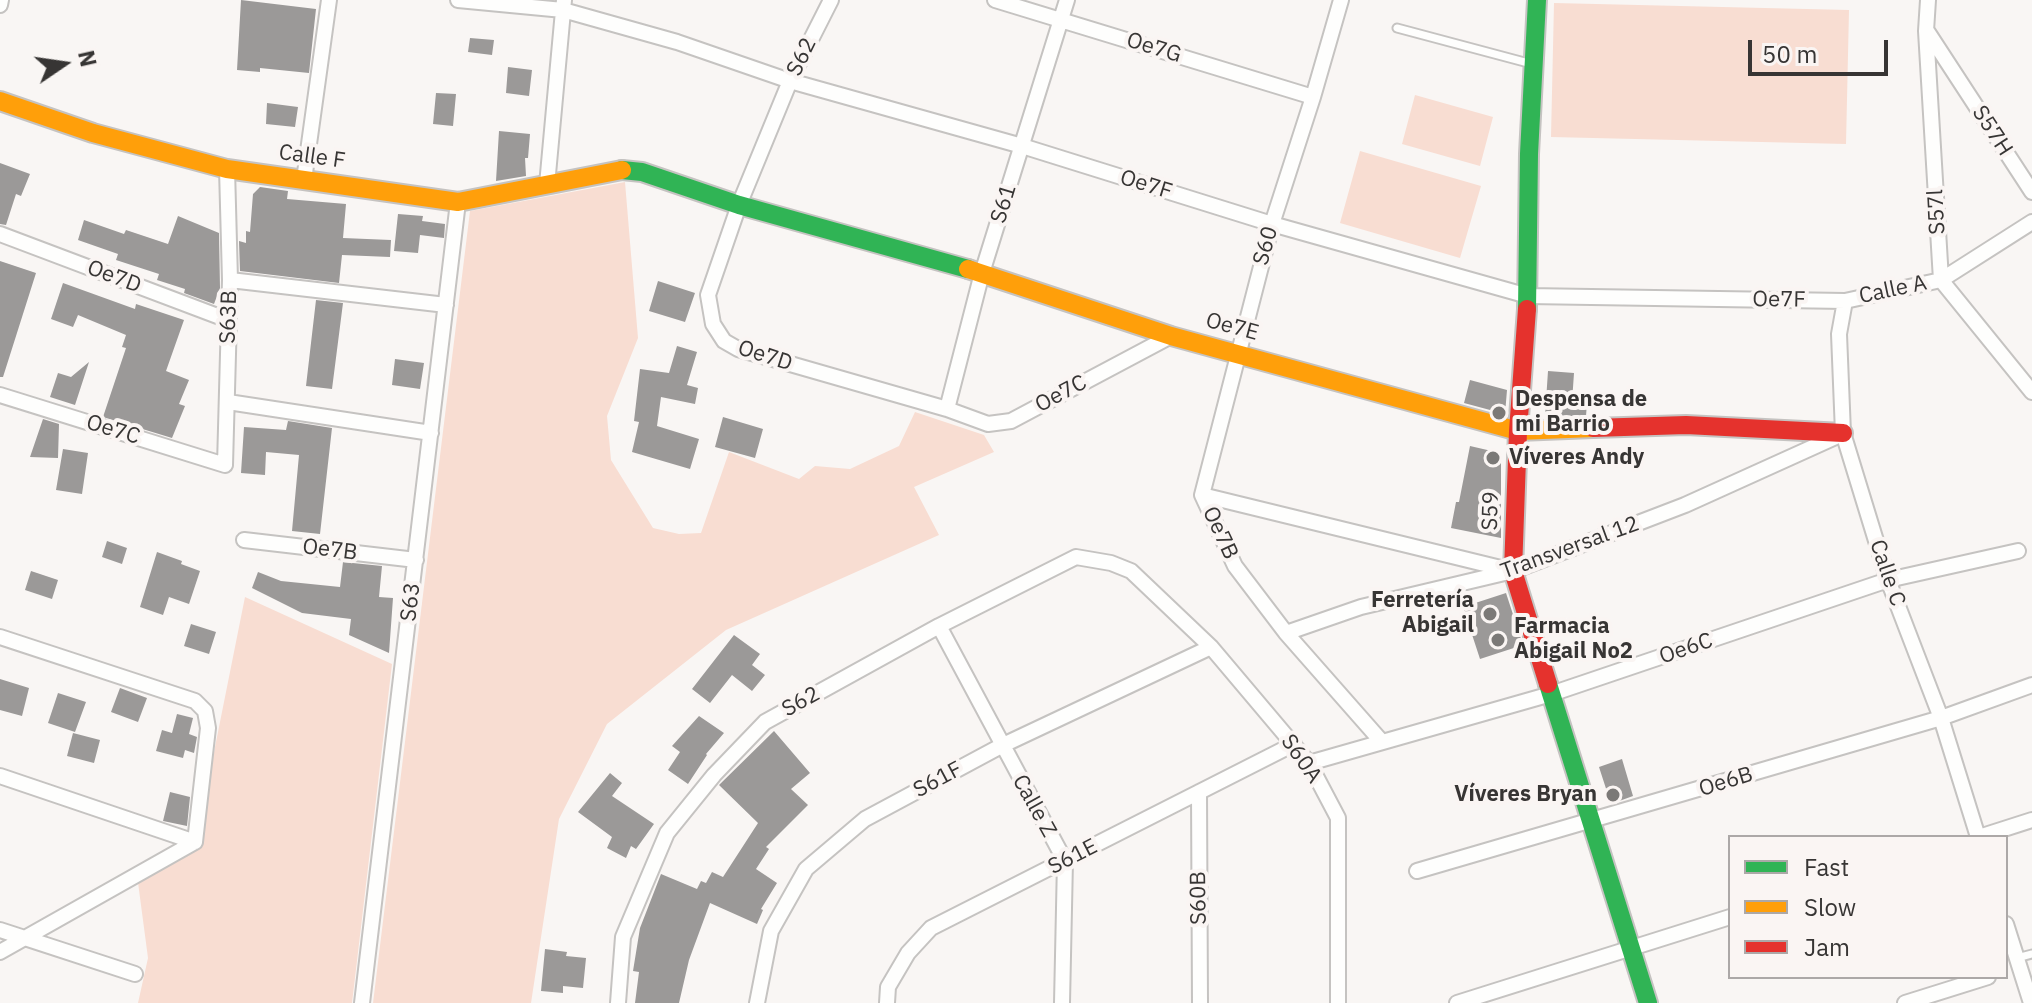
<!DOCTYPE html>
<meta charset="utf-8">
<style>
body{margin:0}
#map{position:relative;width:2032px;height:1003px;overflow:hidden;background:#f9f6f4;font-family:"IBM Plex Sans",sans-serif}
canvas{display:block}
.legend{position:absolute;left:1728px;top:835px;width:280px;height:144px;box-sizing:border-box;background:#faf5f3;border:2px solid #aca8a7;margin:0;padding:10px 14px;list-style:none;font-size:24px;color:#373534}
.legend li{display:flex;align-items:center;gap:16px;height:40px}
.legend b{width:40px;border:2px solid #aca8a7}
.north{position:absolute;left:24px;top:24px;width:80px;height:80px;-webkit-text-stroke:6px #faf5f3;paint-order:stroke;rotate:77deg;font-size:22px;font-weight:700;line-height:32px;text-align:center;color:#373534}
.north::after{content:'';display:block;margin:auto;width:28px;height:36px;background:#373534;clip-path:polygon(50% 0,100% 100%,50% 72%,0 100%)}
.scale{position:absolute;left:1748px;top:40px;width:140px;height:36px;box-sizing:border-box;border:4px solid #373534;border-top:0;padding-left:10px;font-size:24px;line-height:28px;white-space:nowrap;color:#373534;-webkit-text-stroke:6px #faf5f3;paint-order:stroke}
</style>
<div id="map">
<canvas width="2032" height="1003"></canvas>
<ul class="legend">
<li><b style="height:10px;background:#30b455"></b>Fast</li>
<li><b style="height:10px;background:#ff9f0a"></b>Slow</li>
<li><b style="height:10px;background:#e5322d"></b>Jam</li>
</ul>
<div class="north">N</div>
<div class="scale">50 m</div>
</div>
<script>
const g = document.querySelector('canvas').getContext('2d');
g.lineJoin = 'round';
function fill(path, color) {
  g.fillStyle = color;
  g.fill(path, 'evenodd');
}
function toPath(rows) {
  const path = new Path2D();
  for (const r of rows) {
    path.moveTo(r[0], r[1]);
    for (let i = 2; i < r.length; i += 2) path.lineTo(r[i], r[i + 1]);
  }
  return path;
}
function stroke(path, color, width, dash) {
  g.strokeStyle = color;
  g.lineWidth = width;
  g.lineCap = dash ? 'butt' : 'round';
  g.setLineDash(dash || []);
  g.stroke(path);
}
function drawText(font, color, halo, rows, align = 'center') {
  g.font = font + ' "IBM Plex Sans",sans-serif';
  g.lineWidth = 8;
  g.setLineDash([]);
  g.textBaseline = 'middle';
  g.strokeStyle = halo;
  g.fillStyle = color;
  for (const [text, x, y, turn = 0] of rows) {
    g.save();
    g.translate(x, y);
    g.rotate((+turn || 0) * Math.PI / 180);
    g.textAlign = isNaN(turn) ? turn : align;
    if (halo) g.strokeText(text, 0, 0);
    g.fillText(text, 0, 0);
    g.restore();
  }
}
fill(toPath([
 [1554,3,1849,10,1846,144,1551,137],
 [1415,95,1493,117,1480,166,1402,144],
 [1360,151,1481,186,1460,258,1340,223],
 [625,182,638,338,607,416,611,460,653,528,679,534,701,533,729,452,799,479,815,466,850,469,899,446,915,412,984,435,994,452,914,487,939,535,726,630,607,724,559,819,531,1003,373,1003,470,211],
 [245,597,392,664,352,1003,138,1003,148,958,137,875,196,842]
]), '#f8ddd2');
fill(toPath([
 [241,0,316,9,309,73,260,68,260,72,237,70],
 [470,38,494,40,492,55,468,52],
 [508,67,532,70,529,96,506,93],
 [436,93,456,94,453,126,433,124],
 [267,103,298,107,295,127,266,124],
 [499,131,530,134,528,158,525,158,526,176,496,181],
 [0,163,30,174,21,196,16,194,6,225,0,224],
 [260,187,288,191,287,199,346,204,343,238,391,240,390,257,342,255,339,283,240,271,239,241,246,243,246,231,250,232,253,194],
 [398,214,423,216,422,221,445,224,444,238,420,235,418,253,394,251],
 [178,216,219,233,220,288,214,304,184,293,185,289,157,280,159,274,116,260,118,254,78,240,84,220,124,234,126,230,168,244],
 [0,261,36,273,3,377,0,377],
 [658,281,695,293,685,322,649,311],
 [63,283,135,309,136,304,184,320,166,371,189,380,179,404,185,406,172,438,103,417,126,348,122,347,126,335,78,315,73,327,51,319],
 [316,300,343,303,332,389,306,386],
 [677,346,697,352,687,385,698,388,695,404,661,397,657,426,699,439,690,469,632,452,639,422,634,421,640,369,669,373],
 [395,359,424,363,420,389,392,385],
 [89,362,75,405,50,397,58,373,71,377],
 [1548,371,1574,373,1572,402,1587,403,1586,416,1545,416],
 [1470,380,1507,390,1505,414,1464,403],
 [723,417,763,429,755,458,715,447],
 [43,419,59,424,58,458,30,457],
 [288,421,332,428,320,534,292,531,299,455,266,452,265,475,241,473,244,427,286,430],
 [1470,446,1496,452,1501,457,1501,538,1451,528,1456,502,1459,502],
 [63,449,88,453,82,494,56,490],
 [107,541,127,548,122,564,102,557],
 [157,552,182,561,181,564,200,571,189,604,169,597,163,615,140,607],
 [343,562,382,566,379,597,393,598,389,653,349,635,351,619,302,613,252,588,258,572,281,581,340,587],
 [31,571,58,580,52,599,25,590],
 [1506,593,1523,645,1480,659,1463,607],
 [191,624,216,632,209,654,184,646],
 [734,635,760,654,752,665,765,675,752,691,732,675,710,703,692,689],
 [0,679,29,688,22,716,0,710],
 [120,688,147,698,138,722,111,712],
 [58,693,86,702,75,732,48,723],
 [177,714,193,718,189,734,197,737,194,753,185,750,183,758,156,751,162,730,172,733],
 [699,716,724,733,706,754,707,755,688,784,668,770,680,752,672,746],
 [774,731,810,773,791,789,808,805,766,847,769,849,756,869,777,883,761,909,763,910,757,924,710,903,689,960,679,1003,635,1003,639,972,633,971,640,928,661,874,697,889,701,881,706,883,712,872,723,877,758,823,719,785],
 [73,733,100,740,94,763,67,756],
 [1622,759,1633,796,1611,804,1599,767],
 [610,773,622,783,612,796,654,824,636,849,631,846,626,858,607,848,612,837,578,812],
 [170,792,190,797,187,826,163,821],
 [545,949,567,952,566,956,586,958,583,988,563,986,563,993,541,991]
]), '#9b9998');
const lane = toPath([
 [1397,28,1532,64],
 [2017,958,2032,954]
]);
const street = toPath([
 [458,0,563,10,677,42,790,81,1022,146,1272,224,1528,296,1845,301,1941,280,2032,222],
 [831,0,790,81,739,205,708,295,713,324,724,341,738,349,947,409,988,424,1011,421,1171,336],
 [995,0,1313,97],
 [1928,0,1926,31,1941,280,2032,392],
 [0,5,1,0],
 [1927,31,2032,192],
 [304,180,329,0],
 [547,185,564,0],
 [0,234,228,320],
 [230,280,446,305],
 [1845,301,1839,334,1843,433,1888,580,1941,718,1978,837],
 [0,395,225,465,230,280,227,169],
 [228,402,431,433],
 [947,409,982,273,1067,0],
 [1202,495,1272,224,1313,97,1341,0],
 [1202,495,1509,570],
 [1202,495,1235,566,1286,633,1382,742],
 [244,540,416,560],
 [939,626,1065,861,1062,1003],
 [1286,633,1361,607,1513,571,1685,505,1842,434],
 [0,637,195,701,205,711,208,728,195,842],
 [1309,763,1551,694,1888,580,2018,551],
 [0,776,195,842],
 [1199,792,1200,1003],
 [1979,837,2032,820],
 [1417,871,1941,718,2032,685],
 [2006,924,2031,1003],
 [0,930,135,974],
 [0,952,195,842],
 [362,1003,458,202],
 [618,1003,623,937,667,833,714,775,765,722,939,626,1076,557,1111,563,1131,571,1211,647,1309,763,1338,818,1338,1003],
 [757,1003,771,931,806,869,865,819,1001,746,1211,647],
 [887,1003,888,987,908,953,931,928,1294,744],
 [1457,1003,1730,917],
 [1905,1003,1988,977]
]);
const fast = toPath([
 [622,170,642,172,739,205,968,269],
 [1527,309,1529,154,1537,0],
 [1548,684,1648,1003]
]);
const slow = toPath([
 [0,101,93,133,227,169,458,202,622,170],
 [968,269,1171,336,1518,431,1593,428]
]);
const jam = toPath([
 [1527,309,1518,431,1513,571,1548,684],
 [1593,428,1686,425,1843,433]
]);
stroke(lane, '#c5c3c1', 11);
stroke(street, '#c5c3c1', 18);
stroke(fast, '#c5c3c1', 22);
stroke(slow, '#c5c3c1', 22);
stroke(jam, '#c5c3c1', 22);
stroke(lane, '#fefefd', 7);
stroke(street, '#fefefd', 14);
stroke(fast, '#30b455', 18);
stroke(slow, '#ff9f0a', 18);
stroke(jam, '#e5322d', 18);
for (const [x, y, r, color] of [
 [1499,413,8,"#7b7977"],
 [1493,458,8,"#7b7977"],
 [1490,614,8,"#7b7977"],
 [1498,640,8,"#7b7977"],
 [1613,795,8,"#7b7977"]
]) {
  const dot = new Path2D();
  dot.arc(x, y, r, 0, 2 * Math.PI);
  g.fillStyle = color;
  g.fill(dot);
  stroke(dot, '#faf5f3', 3);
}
drawText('22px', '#373534', '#faf5f3', [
 ["Oe7G",1154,48,17],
 ["S62",802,57,-64],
 ["S57H",1992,131,57],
 ["Calle F",312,157,8],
 ["Oe7F",1146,185,17],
 ["S61",1004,204,-73],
 ["S57l",1937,212,-93],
 ["S60",1266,246,-74],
 ["Oe7D",114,277,21],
 ["Calle A",1893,290,-12],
 ["Oe7F",1779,300,1],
 ["S63B",229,317,-88],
 ["Oe7E",1232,327,15],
 ["Oe7D",765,356,18],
 ["Oe7C",1061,394,-28],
 ["Oe7C",113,430,17],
 ["S59",1491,511,-88],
 ["Oe7B",1220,533,65],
 ["Transversal 12",1570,548,-20],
 ["Oe7B",330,550,7],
 ["Calle C",1887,573,71],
 ["S63",411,602,-83],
 ["Oe6C",1686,649,-19],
 ["S62",801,702,-29],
 ["S60A",1301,759,55],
 ["S61F",938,780,-28],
 ["Oe6B",1726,782,-17],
 ["Calle Z",1034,806,61],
 ["S61E",1073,857,-27],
 ["S60B",1199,898,-91]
]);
drawText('bold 22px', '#373534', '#faf5f3', [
 ["Despensa de",1515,400],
 ["mi Barrio",1515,425],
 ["Víveres Andy",1509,458],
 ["Ferretería",1474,601,"right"],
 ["Abigail",1474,626,"right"],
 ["Farmacia",1514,627],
 ["Abigail No2",1514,652],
 ["Víveres Bryan",1597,795,"right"]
], 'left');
</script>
